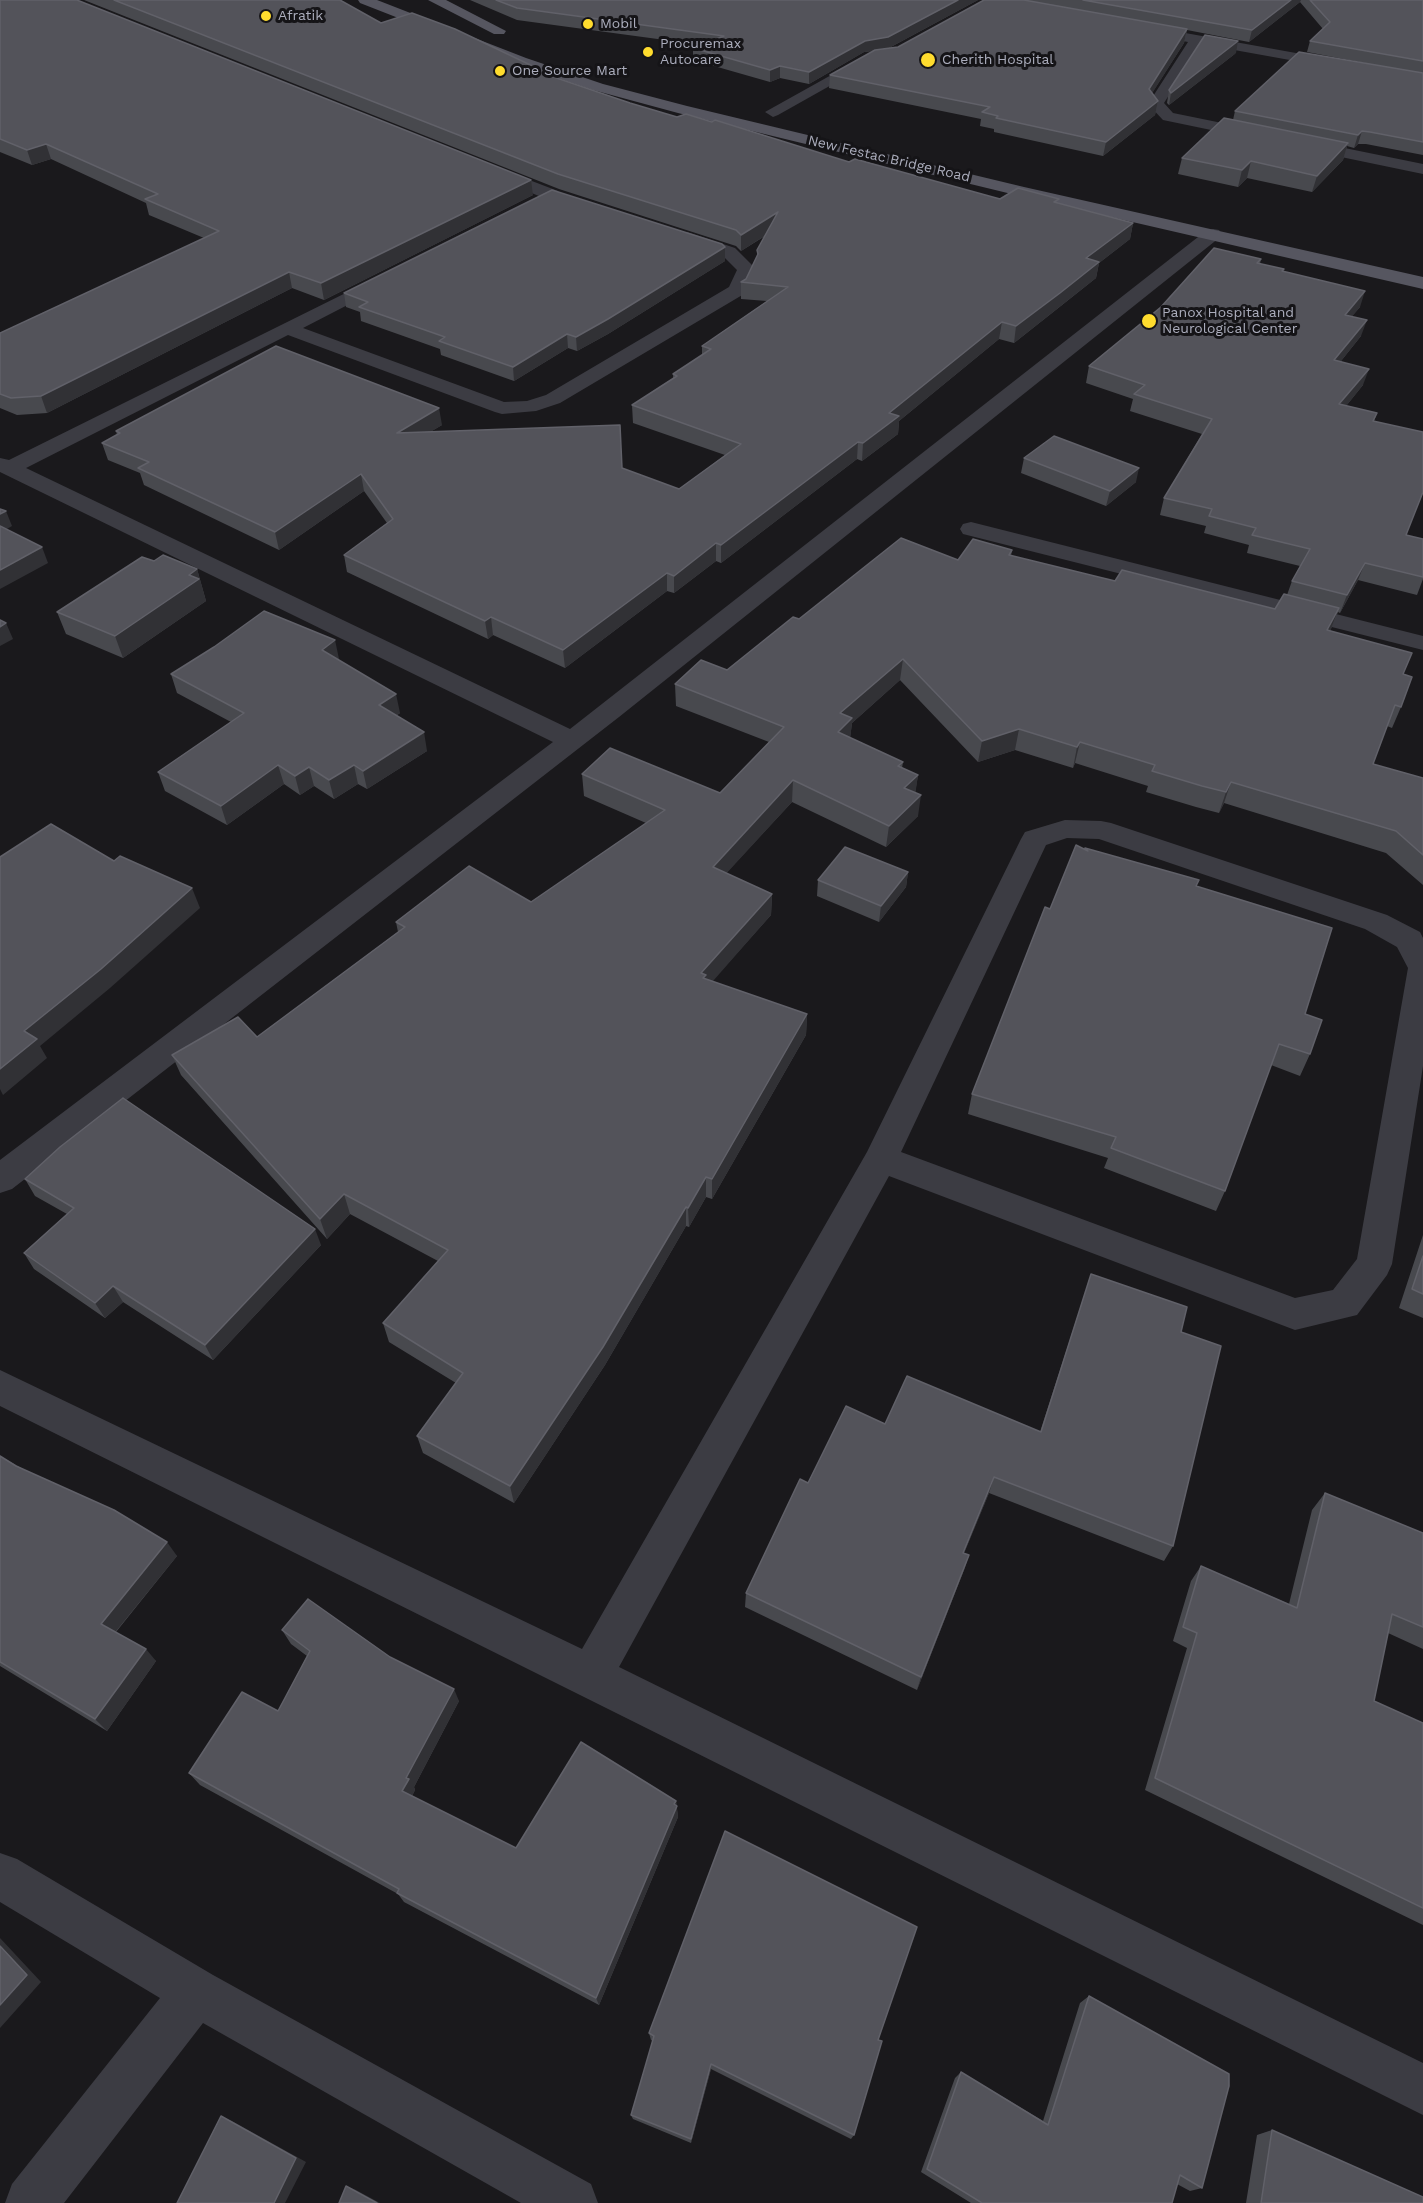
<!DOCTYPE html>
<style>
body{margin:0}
canvas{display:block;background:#1a191c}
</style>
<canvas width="1423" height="2203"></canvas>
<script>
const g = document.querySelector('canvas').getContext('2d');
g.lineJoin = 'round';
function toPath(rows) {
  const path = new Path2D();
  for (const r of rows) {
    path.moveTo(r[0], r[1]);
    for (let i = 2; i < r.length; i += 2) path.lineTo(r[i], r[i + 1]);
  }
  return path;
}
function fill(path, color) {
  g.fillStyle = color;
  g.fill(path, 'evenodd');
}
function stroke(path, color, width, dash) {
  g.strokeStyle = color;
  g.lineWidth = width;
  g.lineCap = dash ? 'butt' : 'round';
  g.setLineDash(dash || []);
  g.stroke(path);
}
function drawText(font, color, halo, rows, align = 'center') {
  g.font = font + ' "Work Sans",sans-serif';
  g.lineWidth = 6;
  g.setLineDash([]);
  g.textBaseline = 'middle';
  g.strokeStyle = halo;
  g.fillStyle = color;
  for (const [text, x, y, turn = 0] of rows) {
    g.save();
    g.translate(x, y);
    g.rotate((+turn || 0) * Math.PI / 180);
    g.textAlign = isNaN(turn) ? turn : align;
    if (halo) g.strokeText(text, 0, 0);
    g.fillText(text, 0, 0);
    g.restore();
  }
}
fill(toPath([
 [1141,25,1423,76,1423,84,1201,44,1164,103,1173,113,1423,164,1423,174,1163,120,1148,104,1188,42,1136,32,1134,29,1136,26,1141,25],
 [869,54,876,58,874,61,778,115,773,117,765,112,869,54],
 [490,165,558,191,560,195,558,199,546,199,484,173,482,170,490,165],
 [1213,229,1219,230,1222,234,1219,238,619,717,12,1189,0,1193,0,1160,553,742,0,472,0,458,9,460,386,273,392,274,395,278,392,282,303,328,504,402,527,401,546,395,729,287,737,270,723,256,675,240,672,236,675,232,687,232,735,248,756,269,744,294,560,403,536,411,502,414,495,412,288,335,26,468,570,729,1207,230,1213,229],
 [971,522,1423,636,1423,650,963,534,960,529,963,524,971,522],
 [1065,820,1101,821,1111,823,1387,915,1420,932,1423,938,1423,1066,1392,1264,1387,1275,1357,1315,1295,1330,889,1176,619,1667,1423,2063,1423,2115,0,1406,0,1370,582,1649,867,1152,1021,839,1025,832,1065,820],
 [1067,838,1099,839,1365,929,1397,947,1408,968,1357,1259,1333,1290,1295,1298,901,1152,1046,845,1067,838],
 [0,1853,17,1859,213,1975,591,2184,598,2203,521,2203,203,2023,64,2203,5,2203,12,2184,160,1998,0,1902,0,1853]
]), '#3c3c43');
fill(toPath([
 [358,0,377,0,526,58,603,84,687,106,1024,187,1423,277,1423,289,1024,197,678,113,593,90,516,64,360,3,358,0],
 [428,0,446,0,506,31,504,34,494,34,428,0]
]), '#565660');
fill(toPath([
 [0,0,533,195,324,300,292,288,47,413,17,415,0,408,0,333,204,238,149,215,146,203,51,159,32,165,0,152],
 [84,0,340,0,381,23,543,74,630,103,677,117,712,122,849,162,1000,199,1058,203,1133,223,1130,239,1099,263,1096,278,1057,309,1014,343,999,339,899,421,898,434,862,461,857,459,721,563,716,561,674,593,667,591,565,668,493,635,488,639,347,572,344,555,387,523,364,491,279,550,144,485,140,473,108,460,102,443,117,435,116,431,442,425,430,432,622,468,679,489,725,455,633,423,632,405,673,378,673,374,702,355,702,346,767,301,741,299,741,282,746,279,757,257,757,250,765,236,741,251,736,246,559,189],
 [470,0,978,0,889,48,898,47,984,0,1423,0,1423,155,1366,144,1358,144,1354,148,1347,146,1343,160,1312,192,1247,178,1238,187,1178,174,1182,158,1233,120,1235,111,1365,63,1307,52,1310,41,1323,29,1300,2,1249,42,1187,30,1184,43,1152,93,1158,101,1155,115,1103,156,994,132,994,129,980,126,981,119,829,88,830,75,873,51,864,52,809,84,780,78,770,82,693,60,693,48,702,45,517,20],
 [1236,53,1169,105,1167,103,1169,90],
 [1261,259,1260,264,1284,269,1283,272,1360,307,1352,316,1361,336,1341,361,1363,385,1346,406,1377,413,1374,421,1406,535,1423,539,1423,579,1417,595,1358,580,1340,613,1338,612,1330,631,1403,674,1401,707,1392,728,1387,726,1373,764,1423,778,1423,885,1386,853,1224,803,1219,813,1196,807,1146,792,1148,786,1075,763,1073,768,1015,750,978,762,900,680,852,723,850,738,903,762,902,768,918,775,915,793,918,816,886,847,792,802,726,873,772,894,771,915,712,981,807,1014,806,1035,712,1199,706,1197,689,1227,686,1226,605,1365,514,1503,423,1453,417,1436,456,1383,389,1342,383,1323,438,1261,350,1214,327,1239,181,1075,172,1055,257,1037,398,932,396,922,531,902,646,823,584,796,582,774,720,793,769,742,676,706,675,684,727,670,799,619,958,560,1012,550,1011,556,1115,581,1275,609,1287,595,1292,581,1300,566,1247,553,1249,545,1204,533,1206,526,1160,515,1164,498,1202,434,1130,411,1133,399,1086,383,1089,366],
 [725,261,608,334,577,351,568,348,514,381,441,355,440,349,361,321,360,312,346,307,344,293],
 [1024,458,1136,482,1106,506,1021,473],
 [197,569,206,601,123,658,66,634,57,612],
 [338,659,400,713,396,716,427,751,367,789,358,784,334,799,314,786,300,795,284,784,227,825,165,791,158,772,231,722,177,693,171,674,339,659],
 [1085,848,1196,886,1305,1014,1310,1054,1300,1076,1271,1065,1225,1191,1216,1211,1104,1168,1108,1158,968,1114,972,1094,1050,909],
 [908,872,906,887,879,922,817,896,818,880],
 [25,1179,321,1245,213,1360,123,1302,105,1318,34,1269,24,1253,67,1214,35,1196],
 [1423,1235,1423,1318,1399,1308],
 [1091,1274,1181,1332,1173,1546,1164,1561,989,1493,964,1553,969,1555,964,1570,917,1690,745,1607,746,1593,808,1483,885,1424,1040,1432],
 [0,1456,177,1556,116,1632,156,1661,107,1731,0,1666],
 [1325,1493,1423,1533,1423,1649,1388,1633,1374,1701,1423,1723,1423,1925,1145,1790,1187,1648,1173,1641,1191,1581,1201,1566,1289,1604,1312,1510],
 [282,1630,390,1657,459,1701,414,1787,415,1790,412,1796,516,1848,676,1801,678,1817,599,2005,404,1902,398,1894,200,1785,189,1773,278,1711,307,1656,291,1644],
 [1089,1996,1202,2188,1190,2191,1177,2184,1172,2203,971,2203,921,2172,955,2078,961,2072,1043,2121,1080,2003],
 [649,2033,878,2040,854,2135,851,2139,711,2069,691,2143,633,2119,631,2115,653,2041,651,2040],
 [1272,2130,1423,2203,1246,2203,1257,2135]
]), '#48494e');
fill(toPath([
 [958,0,978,0,887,49,864,52,809,84,809,72,865,41],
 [1291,0,1301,0,1300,2,1249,42,1252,30],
 [1187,29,1184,43,1146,103,1149,89],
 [1238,41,1236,53,1169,105,1171,93],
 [780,66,780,78,770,82,770,70],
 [1158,101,1155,115,1103,156,1106,142],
 [1362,131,1358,144,1354,148,1358,135],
 [1348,143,1343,160,1312,192,1317,176],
 [46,144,51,159,32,165,27,150],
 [1251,161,1247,178,1238,187,1242,170],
 [531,180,533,195,324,300,321,283],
 [778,212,777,228,741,251,741,235],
 [1133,223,1130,239,1099,263,1096,278,1014,343,1016,326,1086,258],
 [725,247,725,261,608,334,577,351,576,337],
 [289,272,292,288,47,413,41,396],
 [1365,291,1360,307,1340,331,1345,315],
 [1367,320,1361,336,1329,376,1334,360],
 [1002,322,999,339,899,421,898,434,862,461,863,443,889,413],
 [567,334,568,348,514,381,513,367],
 [1369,369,1363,385,1334,421,1339,404],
 [439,408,442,425,400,450,397,433],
 [858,442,857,459,721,563,721,545],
 [1139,468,1136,482,1106,506,1110,491],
 [361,474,364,491,279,550,275,532],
 [6,511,12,526,0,533,0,514],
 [716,543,716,561,674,593,674,576],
 [42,547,48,563,0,589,0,570],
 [1365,563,1358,580,1340,613,1347,595],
 [197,569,206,601,123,658,115,636,189,575],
 [667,573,667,591,565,668,563,650],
 [1339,608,1331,629,1319,651,1327,630],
 [491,617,493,635,488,639,485,621],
 [6,623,13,639,0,646,0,627],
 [335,640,339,659,326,669,322,650],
 [903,659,900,680,852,723,850,739,837,754,840,713],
 [396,694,400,713,382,724,379,705],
 [1019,729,1015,750,978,762,982,741],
 [424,732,427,751,367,789,363,771],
 [1080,742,1075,763,1073,768,1077,747],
 [278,765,284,784,227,825,221,806],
 [354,765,358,784,334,799,329,780],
 [309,767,314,786,300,795,295,776],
 [918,775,915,796,904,788],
 [793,780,792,802,713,888,713,867],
 [1231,782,1224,803,1219,813,1226,792],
 [921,795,918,816,886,847,889,826],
 [908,872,906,887,879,922,881,906],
 [192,888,200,908,110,988,40,1046,47,1058,3,1095,0,1089,0,1069,24,1031],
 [772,894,771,915,706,989,701,973],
 [807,1014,806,1035,712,1199,712,1179],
 [706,1177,706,1197,689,1227,688,1208],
 [344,1194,350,1214,327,1239,320,1219],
 [686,1207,686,1226,605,1365,514,1503,510,1486],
 [315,1229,321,1245,213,1360,205,1345],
 [113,1286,123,1302,105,1318,95,1303],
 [994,1477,989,1493,958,1568,963,1553],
 [167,1542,177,1556,112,1636,101,1624],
 [969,1555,964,1570,917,1690,921,1677],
 [146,1649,156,1661,107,1731,95,1719],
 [454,1689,459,1701,414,1787,415,1790,409,1802,402,1791,406,1778],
 [676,1801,678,1817,599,2005,596,1998],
 [0,1938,41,1982,0,2028],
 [711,2064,711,2069,691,2143,691,2139],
 [221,2116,232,2121,306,2162,285,2203,274,2203],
 [346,2186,356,2190,380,2203,377,2203]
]), '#313135');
const building = toPath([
 [0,0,77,0,531,180,321,283,289,272,41,396,11,398,0,394,0,333,219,231,145,199,158,194,46,144,27,150,0,139,0,0],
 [114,0,340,0,381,23,412,13,455,29,543,71,539,72,630,103,677,117,686,114,712,122,715,120,849,162,855,159,1000,199,1018,188,1059,199,1054,202,1133,223,1086,258,1099,262,1060,293,1016,326,1002,322,889,413,899,416,863,443,858,442,721,545,716,543,674,576,667,573,563,650,491,617,485,621,344,555,393,519,361,474,275,532,138,468,149,462,102,443,120,433,116,431,276,346,439,408,397,433,620,425,622,468,679,489,741,444,632,405,677,376,673,374,711,349,702,346,788,287,741,282,746,279,758,254,757,250,778,212,741,235,736,230,558,174,114,0],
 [496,0,958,0,888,37,865,41,809,72,780,66,770,70,693,48,724,36,517,8,496,0],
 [984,0,1024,0,1187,29,1149,89,1158,101,1106,142,996,118,998,116,982,112,990,107,830,75,875,50,898,47,984,0],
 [1083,0,1291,0,1252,30,1083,0],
 [1310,0,1423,0,1423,61,1310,41,1330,22,1310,0],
 [1205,35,1238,41,1171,93,1169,90,1205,35],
 [1299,52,1423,73,1423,142,1370,132,1362,131,1358,135,1235,111,1299,52],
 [1224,118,1348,143,1317,176,1251,161,1242,170,1182,158,1224,118],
 [552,190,722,244,725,247,608,319,576,337,567,334,513,367,439,341,445,337,359,307,368,302,344,293,552,190],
 [1214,248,1261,259,1257,263,1284,269,1282,271,1365,291,1345,315,1367,320,1334,360,1369,369,1339,404,1377,413,1373,421,1423,432,1423,492,1406,535,1423,539,1423,577,1365,563,1347,595,1292,581,1310,549,1252,535,1256,528,1209,516,1212,509,1164,498,1212,419,1134,394,1145,385,1089,366,1161,307,1214,248],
 [1054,436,1139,468,1110,491,1024,458,1054,436],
 [0,509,6,511,0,514,0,509],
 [0,526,42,547,0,570,0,526],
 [901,538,958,560,973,539,1012,550,1009,555,1115,581,1122,570,1275,609,1284,594,1339,608,1327,630,1412,653,1403,674,1412,677,1401,707,1395,705,1373,764,1423,778,1423,855,1396,831,1231,782,1226,792,1202,786,1152,771,1155,765,1080,742,1077,747,1019,729,982,741,903,659,840,713,852,718,838,732,903,762,898,766,918,775,904,788,921,795,889,826,793,780,713,867,772,894,701,973,706,975,703,978,807,1014,712,1179,706,1177,688,1208,686,1207,603,1347,510,1486,417,1436,463,1373,383,1323,448,1250,344,1194,320,1219,172,1055,238,1017,257,1037,405,927,396,922,469,866,531,902,665,810,582,774,610,748,720,793,784,727,675,684,701,660,727,670,793,617,799,619,901,538],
 [163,555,197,569,189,575,199,579,115,636,57,612,142,557,154,561,163,555],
 [264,611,335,640,322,650,396,694,379,705,424,732,363,771,354,765,329,780,309,767,295,776,278,765,221,806,158,772,244,713,171,674,214,647,264,611],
 [0,620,6,623,0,627,0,620],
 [51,824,114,861,120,856,192,888,101,969,24,1031,37,1039,0,1069,0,857,51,824],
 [1076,845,1088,851,1085,848,1199,880,1196,886,1332,928,1305,1014,1322,1020,1310,1054,1279,1044,1225,1191,1111,1148,1116,1137,972,1094,1045,907,1050,909,1076,845],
 [845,847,908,872,881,906,818,880,845,847],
 [123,1098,315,1229,205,1345,113,1286,95,1303,24,1253,74,1208,25,1179,60,1147,123,1098],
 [1423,1256,1423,1294,1412,1289,1423,1256],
 [1091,1274,1187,1307,1181,1332,1221,1346,1173,1546,994,1477,963,1553,969,1555,921,1677,746,1593,800,1479,808,1483,846,1406,885,1424,907,1376,1041,1432,1091,1274],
 [0,1456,16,1466,114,1510,167,1542,101,1624,146,1649,95,1719,0,1662,0,1456],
 [1325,1493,1423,1533,1423,1627,1392,1614,1374,1701,1423,1723,1423,1908,1155,1778,1197,1633,1183,1627,1201,1566,1297,1608,1325,1493],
 [308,1599,390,1657,454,1689,406,1778,409,1779,402,1791,516,1848,581,1742,676,1801,674,1804,677,1806,596,1998,397,1893,399,1889,189,1773,242,1692,278,1711,310,1651,282,1630,308,1599],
 [725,1831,917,1927,878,2040,882,2041,854,2135,711,2064,691,2139,631,2115,654,2036,649,2033,725,1831],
 [0,1946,27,1975,0,2005,0,1946],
 [1089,1996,1229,2074,1229,2086,1202,2188,1180,2175,1172,2203,982,2203,927,2169,961,2072,1048,2125,1089,1996],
 [221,2116,296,2158,274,2203,177,2203,221,2116],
 [1272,2130,1423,2197,1423,2203,1261,2203,1272,2130],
 [346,2186,377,2203,339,2203,346,2186]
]);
fill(building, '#53535a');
stroke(building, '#616169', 1.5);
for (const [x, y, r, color] of [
 [266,16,6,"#ffdc2e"],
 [588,24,6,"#ffdc2e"],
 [648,52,6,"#ffdc2e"],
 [928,60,8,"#ffdc2e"],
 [500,71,6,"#ffdc2e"],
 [1149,321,8,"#ffdc2e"]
]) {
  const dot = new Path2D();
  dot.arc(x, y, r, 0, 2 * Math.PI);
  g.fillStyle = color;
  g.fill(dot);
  stroke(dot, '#151417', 2);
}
drawText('14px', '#abadbc', '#151417', [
 ["Afratik",278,16],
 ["Mobil",600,24],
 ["Procuremax",660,44],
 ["Autocare",660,60],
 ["Cherith Hospital",942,60],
 ["One Source Mart",512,71],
 ["Panox Hospital and",1162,313],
 ["Neurological Center",1162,329]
], 'left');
drawText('14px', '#abadbc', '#151417', [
 ["New Festac Bridge Road",889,159,13]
]);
</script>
